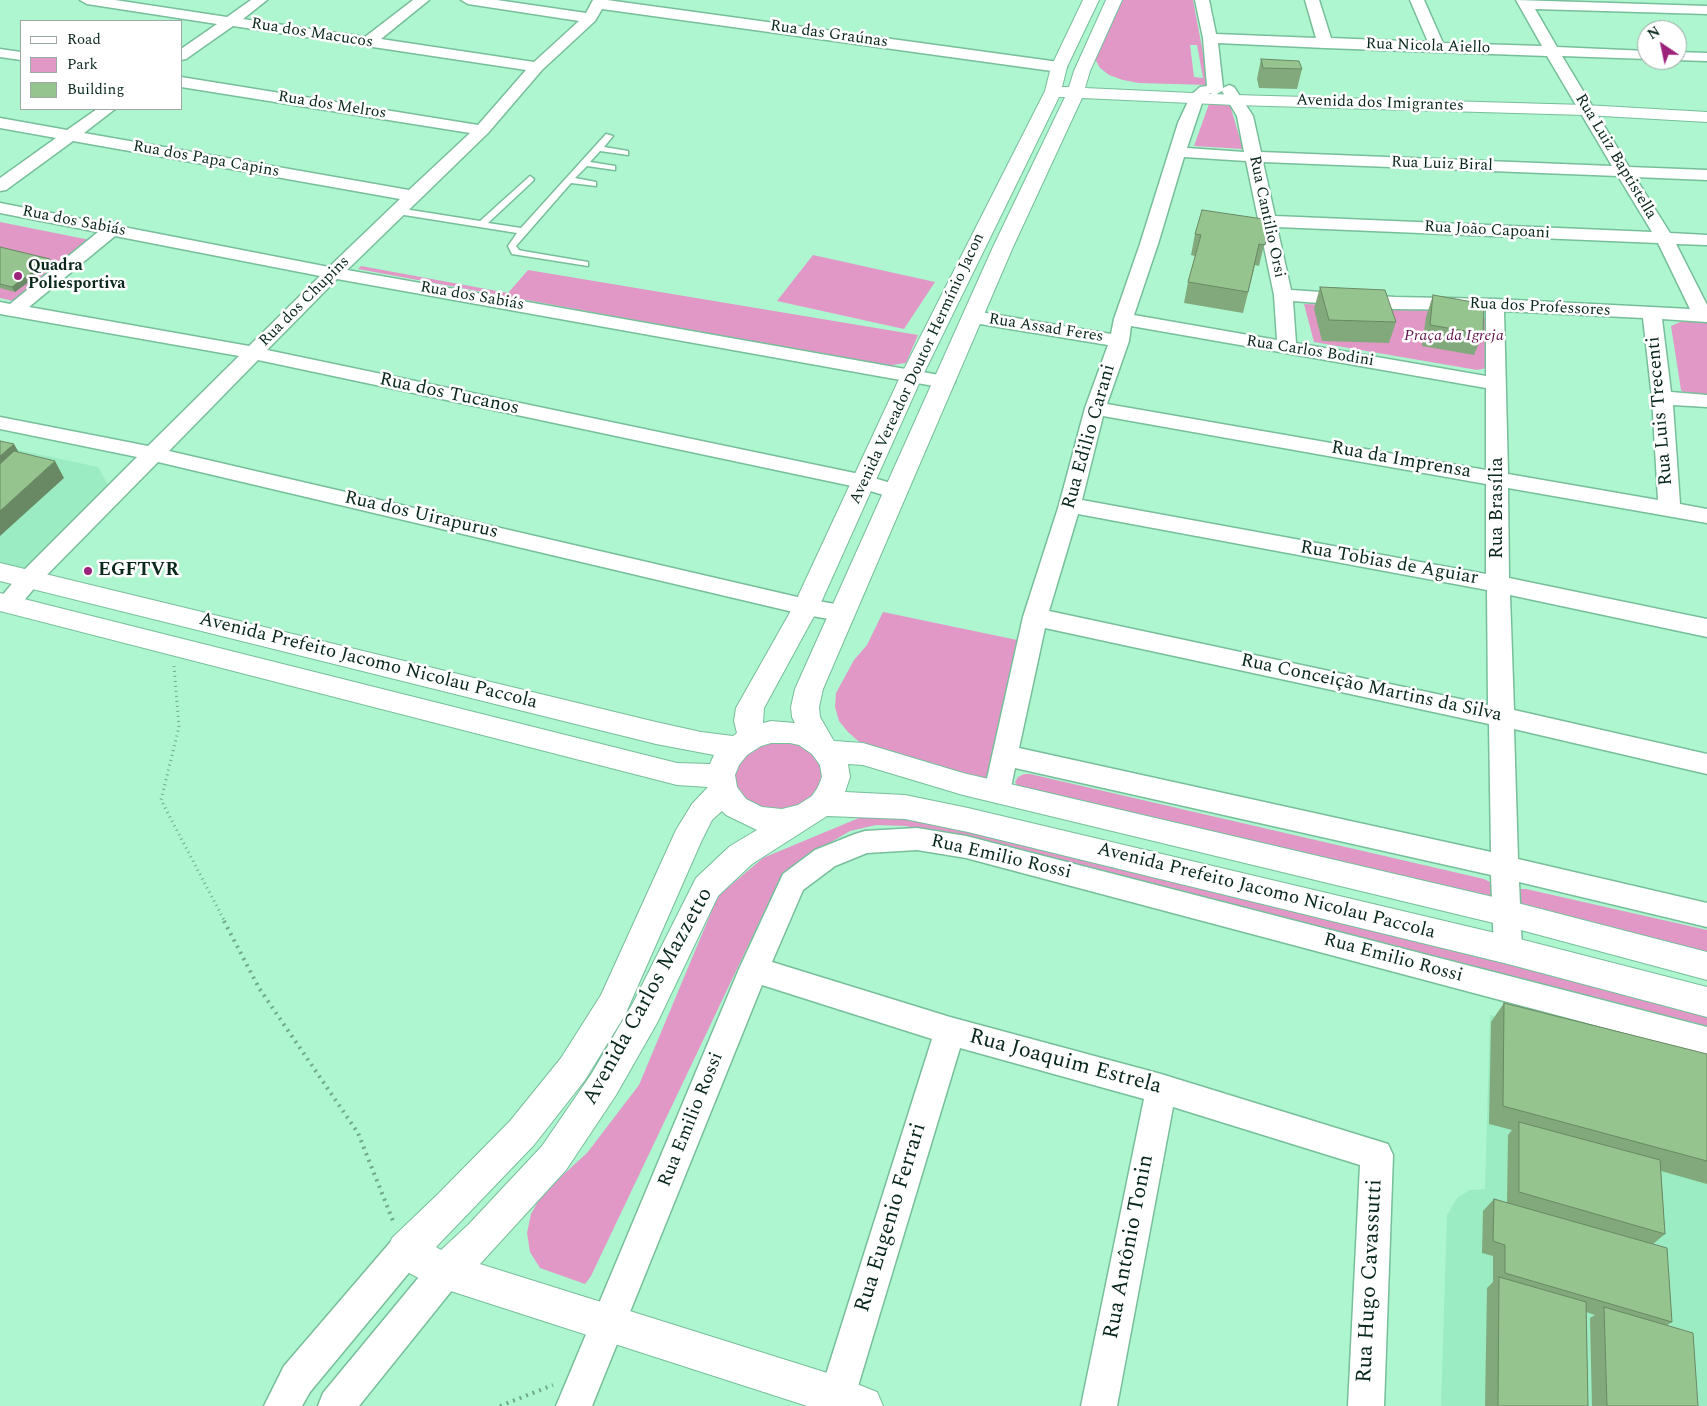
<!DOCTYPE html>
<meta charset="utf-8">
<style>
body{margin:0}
#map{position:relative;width:1707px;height:1406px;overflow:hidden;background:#adf6d0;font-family:Spectral,serif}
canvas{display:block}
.legend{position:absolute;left:20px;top:20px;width:162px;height:90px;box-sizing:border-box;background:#fff;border:1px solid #9da9a3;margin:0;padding:6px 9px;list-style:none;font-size:15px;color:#09271a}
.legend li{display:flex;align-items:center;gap:10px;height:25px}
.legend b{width:25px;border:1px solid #9da9a3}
.north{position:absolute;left:1637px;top:20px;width:50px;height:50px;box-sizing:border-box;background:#fff;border:1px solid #9da9a3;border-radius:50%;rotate:326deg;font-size:14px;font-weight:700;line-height:20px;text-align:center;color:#09271a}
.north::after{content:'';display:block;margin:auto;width:18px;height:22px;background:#9c237b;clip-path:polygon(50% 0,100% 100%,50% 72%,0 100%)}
</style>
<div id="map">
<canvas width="1707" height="1406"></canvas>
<ul class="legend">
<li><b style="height:6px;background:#fff"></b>Road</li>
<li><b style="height:14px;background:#e298c7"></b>Park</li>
<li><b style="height:14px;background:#96c48f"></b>Building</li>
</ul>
<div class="north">N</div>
</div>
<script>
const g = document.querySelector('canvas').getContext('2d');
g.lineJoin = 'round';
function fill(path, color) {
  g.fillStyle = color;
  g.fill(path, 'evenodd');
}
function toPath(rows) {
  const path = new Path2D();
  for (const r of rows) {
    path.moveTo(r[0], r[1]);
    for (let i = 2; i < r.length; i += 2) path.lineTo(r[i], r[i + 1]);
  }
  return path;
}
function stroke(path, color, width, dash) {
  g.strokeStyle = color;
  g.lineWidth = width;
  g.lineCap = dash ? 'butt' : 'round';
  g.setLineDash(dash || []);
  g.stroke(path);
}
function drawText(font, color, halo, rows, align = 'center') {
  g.font = font + ' Spectral,serif';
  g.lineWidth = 5;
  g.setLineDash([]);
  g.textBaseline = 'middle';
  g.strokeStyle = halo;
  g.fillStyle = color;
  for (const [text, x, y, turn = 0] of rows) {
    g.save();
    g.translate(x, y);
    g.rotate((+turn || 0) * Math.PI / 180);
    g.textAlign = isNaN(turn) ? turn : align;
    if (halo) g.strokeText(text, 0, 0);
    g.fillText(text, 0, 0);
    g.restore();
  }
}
fill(toPath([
 [0,446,98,467,108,485,29,567,14,569,0,565],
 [1490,1015,1707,1070,1707,1406,1441,1406,1447,1215,1458,1197,1470,1190,1485,1189]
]), '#9bebc3');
fill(toPath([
 [1119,0,1193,0,1209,85,1139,83,1123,80,1109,75,1100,68,1094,57],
 [1190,45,1197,45,1203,78,1194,77],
 [1209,104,1230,105,1243,149,1194,146],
 [0,222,95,241,17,302,0,298],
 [813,255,935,282,904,329,777,301],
 [361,266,508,293,528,270,918,335,906,363,885,366,358,269],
 [1304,304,1469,310,1481,314,1485,319,1486,368,1477,370,1314,342],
 [1680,322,1707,322,1707,396,1685,394,1681,390,1671,326],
 [883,612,1022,641,993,784,864,746,848,732,839,721,835,707,836,693,854,660,867,645],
 [785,741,797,744,807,750,815,757,820,767,821,776,819,786,813,796,792,809,766,811,736,794,734,765,761,743],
 [1024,774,1030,774,1484,879,1494,884,1492,903,1018,788,1015,782,1018,777],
 [866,815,923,816,1707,1010,1707,1026,906,826,876,825,850,831,797,862,784,875,775,889,591,1276,585,1284,540,1268,530,1252,527,1233,531,1214,542,1194,587,1153,639,1085,718,896,763,858],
 [1517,889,1526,889,1707,930,1707,955,1526,912,1512,893]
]), '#e298c7');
const lane = toPath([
 [606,134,613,136,604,147,628,151,628,155,600,151,590,162,615,166,615,170,587,166,575,178,596,182,596,186,571,183,516,246,519,250,523,251,588,262,588,266,512,254,508,246,517,233,398,214,394,211,398,208,480,221,530,176,534,179,533,181,488,223,521,228,606,134]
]);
const street = toPath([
 [80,0,115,0,227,17,251,0,267,0,243,19,365,37,413,0,429,0,381,39,534,62,579,21,468,4,461,0,497,0,586,13,593,0,607,0,1059,62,1064,64,1067,67,1064,70,1059,72,602,9,595,21,542,70,488,133,347,270,945,376,952,378,955,382,952,386,945,388,337,279,267,350,864,475,904,487,907,492,904,497,896,499,861,488,258,360,169,451,806,599,841,605,849,607,853,613,849,619,841,621,806,615,158,462,37,585,16,610,8,612,0,610,0,598,21,573,137,457,0,429,0,417,148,446,239,356,0,314,0,302,10,304,98,232,0,213,0,203,329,267,400,199,73,141,6,190,0,191,0,178,56,138,0,128,0,118,67,130,97,109,115,109,84,133,409,190,470,133,181,87,181,77,478,125,526,70,233,26,186,59,181,60,181,49,217,24,87,4,80,0],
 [115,236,320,276,249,346,29,307,115,236],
 [1195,0,1209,0,1216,34,1316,38,1305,0,1319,0,1331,38,1428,42,1410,0,1424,0,1443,43,1542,46,1516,0,1707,6,1707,14,1535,9,1557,47,1647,51,1647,59,1562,56,1629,167,1707,170,1707,180,1635,177,1670,233,1707,235,1707,245,1676,244,1707,305,1707,322,1662,319,1671,392,1707,395,1707,407,1673,405,1680,504,1707,509,1707,523,1508,488,1509,578,1707,619,1707,637,1510,595,1514,710,1707,754,1707,774,1514,729,1518,859,1707,903,1707,927,1519,882,1522,950,1518,959,1508,963,1498,959,1494,950,1491,875,1015,768,1010,792,1006,799,997,803,988,799,984,792,1023,617,1059,505,1085,408,1108,345,974,323,967,321,965,317,967,313,974,311,1111,334,1114,319,1140,244,1178,123,1191,95,1200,87,1207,86,1203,38,1195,0],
 [1218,43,1325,48,1547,56,1612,166,1261,152,1253,116,1234,87,1229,85,1223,88,1218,43],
 [1222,91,1237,116,1244,152,1187,148,1203,100,1210,93,1215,95,1222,91],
 [1184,157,1246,161,1274,295,1277,340,1134,315,1158,244,1184,157],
 [1263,162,1618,176,1652,232,1275,216,1263,162],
 [1277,227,1658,243,1690,309,1495,299,1395,297,1291,290,1277,227],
 [1293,301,1395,309,1486,310,1486,376,1296,343,1293,301],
 [1504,311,1643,318,1652,398,1658,500,1508,474,1504,311],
 [1131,326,1486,388,1486,470,1107,404,1129,341,1131,326],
 [1103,416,1486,484,1486,574,1082,500,1103,416],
 [1078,514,1487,590,1488,705,1049,611,1078,514],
 [1045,628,1489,724,1491,852,1019,748,1045,628],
 [0,49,21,52,21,60,0,57,0,49],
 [1677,52,1707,53,1707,61,1675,60,1677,60,1677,52],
 [917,828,966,836,1707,1027,1707,1055,966,858,917,850,867,853,835,866,803,890,772,962,950,1017,1161,1074,1388,1144,1393,1155,1384,1406,1348,1406,1360,1165,1173,1107,1117,1406,1081,1406,1144,1099,960,1048,852,1406,816,1406,932,1039,762,985,592,1406,556,1406,739,969,783,874,815,850,855,834,865,831,917,828],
 [405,1234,417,1239,422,1251,417,1263,310,1392,302,1406,264,1406,284,1366,393,1239,405,1234],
 [445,1255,457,1260,462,1272,457,1284,359,1406,318,1406,323,1393,433,1260,445,1255]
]);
const secondary = toPath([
 [1083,0,1099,0,1067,67,1062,87,1069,87,1074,71,1106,0,1122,0,1090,71,1085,88,1235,95,1585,105,1707,112,1707,122,1585,115,1235,105,1082,98,1013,247,823,689,819,707,820,717,832,738,834,741,863,743,963,773,1506,900,1707,952,1707,980,1506,926,963,795,863,765,848,764,850,777,845,792,905,795,968,808,1508,936,1707,987,1707,1017,1508,964,968,832,905,819,827,816,752,864,718,896,657,1023,616,1095,566,1170,480,1264,837,1376,877,1392,883,1406,807,1406,432,1285,392,1264,387,1251,392,1238,437,1195,510,1121,561,1058,601,995,676,830,692,804,708,787,677,785,0,611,0,593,677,763,710,764,714,755,656,744,0,581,0,563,656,722,701,732,733,736,737,733,734,721,736,708,793,607,900,377,1045,91,1051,67,1083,0],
 [1059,97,1065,97,993,247,795,689,791,707,792,717,795,723,771,721,763,723,764,708,819,607,922,377,1059,97],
 [771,743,790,743,799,745,812,754,820,765,822,777,818,787,812,796,798,805,782,809,762,807,746,799,737,787,735,775,739,765,747,755,761,746,771,743],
 [722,811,726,815,757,830,730,846,696,878,633,1003,592,1073,542,1146,469,1224,441,1250,436,1247,534,1145,585,1080,625,1015,701,842,712,820,722,811]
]);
stroke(lane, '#77be9a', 3);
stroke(street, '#77be9a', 3);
stroke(secondary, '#77be9a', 2);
stroke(toPath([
 [174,666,179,727,161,800,225,922]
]), '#70a98c', 3, [1, 4]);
stroke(toPath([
 [224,921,259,988,358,1133,393,1221],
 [500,1406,553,1385]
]), '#70a98c', 4, [2, 5]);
fill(lane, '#fff');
fill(street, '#fff');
fill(secondary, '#fff');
fill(toPath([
 [1261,59,1302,69,1297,89,1259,88,1257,79],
 [1270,220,1259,266,1255,265,1243,313,1184,303,1188,282,1195,256,1191,255,1195,234],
 [0,247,50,259,53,264,15,292,0,288],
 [1320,287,1396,322,1389,343,1322,341,1314,309],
 [1433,295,1483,334,1474,355,1422,346,1426,317],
 [1504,1003,1707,1054,1707,1184,1661,1171,1665,1234,1653,1244,1672,1322,1666,1326,1698,1406,1592,1406,1590,1318,1595,1315,1586,1312,1588,1406,1485,1406,1487,1288,1493,1282,1493,1256,1482,1253,1483,1211,1494,1199,1507,1203,1508,1135,1512,1130,1489,1124,1491,1022]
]), '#81a97b');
fill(toPath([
 [50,259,53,264,15,292,12,287],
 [14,444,23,460,0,481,0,456],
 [55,461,64,478,0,536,0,511]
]), '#698964');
const building = toPath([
 [1261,59,1299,61,1302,69,1263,68,1261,59],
 [1202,210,1270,220,1265,245,1259,244,1248,292,1188,282,1201,235,1195,234,1202,210],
 [0,247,50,259,12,287,0,284,0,247],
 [1320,287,1385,290,1396,322,1329,320,1320,287],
 [1433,295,1484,304,1483,334,1430,325,1433,295],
 [0,441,14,444,0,456,0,441],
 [14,451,55,461,0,511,0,464,14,451],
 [1504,1003,1707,1054,1707,1161,1503,1106,1504,1003],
 [1519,1122,1660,1160,1665,1234,1519,1192,1519,1122],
 [1494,1199,1667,1248,1672,1322,1505,1273,1505,1245,1493,1241,1494,1199],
 [1499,1277,1586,1302,1588,1406,1498,1406,1499,1277],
 [1604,1307,1693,1333,1698,1406,1607,1406,1604,1307]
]);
fill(building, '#96c48f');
stroke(building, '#698964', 1);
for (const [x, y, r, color] of [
 [18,276,5,"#9c237b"],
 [88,571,5,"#9c237b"]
]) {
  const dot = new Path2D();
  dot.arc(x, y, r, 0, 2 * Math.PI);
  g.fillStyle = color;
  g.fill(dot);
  stroke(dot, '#fff', 2);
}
drawText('16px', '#09271a', '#fff', [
 ["Rua dos Macucos",312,34,9],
 ["Rua das Graúnas",829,35,8],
 ["Rua Nicola Aiello",1428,47,2],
 ["Avenida dos Imigrantes",1380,104,2],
 ["Rua dos Melros",332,106,9],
 ["Rua Luiz Baptistella",1615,157,59],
 ["Rua dos Papa Capins",206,160,10],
 ["Rua Luiz Biral",1442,165,2],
 ["Rua Cantilio Orsi",1266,217,78],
 ["Rua dos Sabiás",74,222,11],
 ["Rua João Capoani",1487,231,3],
 ["Rua dos Sabiás",472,297,10],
 ["Rua dos Chupins",305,302,-45],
 ["Rua dos Professores",1540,308,3],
 ["Rua Assad Feres",1046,329,9],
 ["Rua Carlos Bodini",1310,352,9],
 ["Avenida Vereador Doutor Hermínio Jacon",918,369,-65]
]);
drawText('bold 16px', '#09271a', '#fff', [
 ["Quadra",28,267],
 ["Poliesportiva",28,285]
], 'left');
drawText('italic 16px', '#63164d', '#fff', [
 ["Praça da Igreja",1454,337]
]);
drawText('19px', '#09271a', '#fff', [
 ["Rua dos Tucanos",449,395,12],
 ["Rua Luis Trecenti",1661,411,-95],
 ["Rua Edilio Carani",1090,437,-74],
 ["Rua da Imprensa",1401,461,10],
 ["Rua Brasília",1498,508,-90],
 ["Rua dos Uirapurus",421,516,13],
 ["Rua Tobias de Aguiar",1389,564,10],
 ["Avenida Prefeito Jacomo Nicolau Paccola",368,662,14],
 ["Rua Conceição Martins da Silva",1371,689,12],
 ["Rua Emilio Rossi",1001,858,13],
 ["Avenida Prefeito Jacomo Nicolau Paccola",1266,892,14],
 ["Rua Emilio Rossi",1393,959,15],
 ["Rua Emilio Rossi",692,1120,-68]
]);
drawText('bold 19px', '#09271a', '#fff', [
 ["EGFTVR",98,571]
], 'left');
drawText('22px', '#09271a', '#fff', [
 ["Avenida Carlos Mazzetto",649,997,-61],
 ["Rua Joaquim Estrela",1065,1063,15],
 ["Rua Eugenio Ferrari",892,1218,-73],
 ["Rua Antônio Tonin",1130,1247,-79],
 ["Rua Hugo Cavassutti",1371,1281,-87]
]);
</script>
